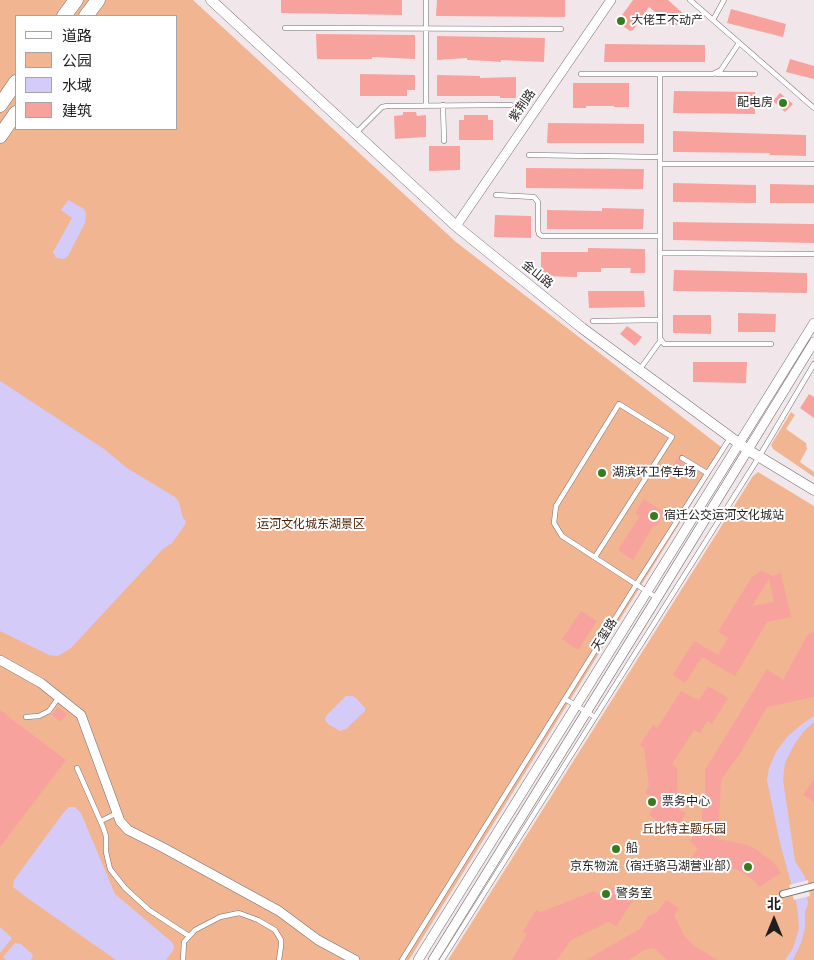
<!DOCTYPE html>
<meta charset="utf-8">
<style>
body{margin:0}
#map{position:relative;width:814px;height:960px;overflow:hidden;background:#f1e7eb;font-family:"Nunito Sans","Noto Sans SC",sans-serif}
canvas{display:block}
.legend{position:absolute;left:15px;top:15px;width:162px;height:115px;box-sizing:border-box;background:#fff;border:1px solid #a6a5a5;margin:0;padding:6px 9px;list-style:none;font-size:15px;color:#201d1e}
.legend li{display:flex;align-items:center;gap:10px;height:25px}
.legend b{width:25px;border:1px solid #a6a5a5}
.north{position:absolute;left:749px;top:895px;width:50px;height:50px;-webkit-text-stroke:4px #fff;paint-order:stroke;rotate:0deg;font-size:14px;font-weight:700;line-height:20px;text-align:center;color:#201d1e}
.north::after{content:'';display:block;margin:auto;width:18px;height:22px;background:#201d1e;clip-path:polygon(50% 0,100% 100%,50% 72%,0 100%)}
</style>
<div id="map">
<canvas width="814" height="960"></canvas>
<ul class="legend">
<li><b style="height:6px;background:#fff"></b>道路</li>
<li><b style="height:14px;background:#f1b592"></b>公园</li>
<li><b style="height:14px;background:#d5cbf8"></b>水域</li>
<li><b style="height:14px;background:#f8a29e"></b>建筑</li>
</ul>
<div class="north">北</div>
</div>
<script>
const g = document.querySelector('canvas').getContext('2d');
g.lineJoin = 'round';
function fill(path, color) {
  g.fillStyle = color;
  g.fill(path, 'evenodd');
}
function toPath(rows) {
  const path = new Path2D();
  for (const r of rows) {
    path.moveTo(r[0], r[1]);
    for (let i = 2; i < r.length; i += 2) path.lineTo(r[i], r[i + 1]);
  }
  return path;
}
function stroke(path, color, width, dash) {
  g.strokeStyle = color;
  g.lineWidth = width;
  g.lineCap = dash ? 'butt' : 'round';
  g.setLineDash(dash || []);
  g.stroke(path);
}
function drawText(font, color, halo, rows, align = 'center') {
  g.font = font + ' "Nunito Sans","Noto Sans SC",sans-serif';
  g.lineWidth = 4;
  g.setLineDash([]);
  g.textBaseline = 'middle';
  g.strokeStyle = halo;
  g.fillStyle = color;
  for (const [text, x, y, turn = 0] of rows) {
    g.save();
    g.translate(x, y);
    g.rotate((+turn || 0) * Math.PI / 180);
    g.textAlign = isNaN(turn) ? turn : align;
    if (halo) g.strokeText(text, 0, 0);
    g.fillText(text, 0, 0);
    g.restore();
  }
}
fill(toPath([
 [0,0,193,0,456,242,725,450,409,960,0,960],
 [16,16,176,16,176,129,16,129],
 [791,412,795,415,786,429,806,443,807,449,800,462,814,472,814,477,773,449,771,445],
 [758,472,814,506,814,960,448,960,753,476]
]), '#f1b592');
fill(toPath([
 [68,200,84,209,86,213,85,223,68,256,64,259,56,258,53,252,72,218,61,210],
 [0,381,104,449,127,468,175,497,179,502,183,518,186,521,185,525,172,543,163,549,71,648,58,656,49,655,0,631],
 [346,696,353,696,357,699,365,708,365,711,346,729,340,731,328,724,325,720,326,716],
 [814,716,814,722,803,732,794,745,785,763,784,771,783,780,795,861,805,877,808,904,805,912,805,928,801,943,793,960,785,960,793,948,799,929,798,914,796,901,780,843,767,780,769,768,776,752,787,737,802,724],
 [69,807,75,807,81,813,115,894,173,943,174,949,166,960,116,960,26,897,13,887,14,880,64,812],
 [0,927,12,938,1,952,0,952],
 [15,943,21,944,31,953,33,955,31,960,6,960,3,957]
]), '#d5cbf8');
fill(toPath([
 [808,880,810,896,794,900,789,885]
]), '#f1e7eb');
fill(toPath([
 [281,0,402,0,402,15,281,13],
 [437,0,565,0,565,17,436,16],
 [633,0,668,0,686,16,677,25,672,26,649,7,633,30,630,31,617,22],
 [731,9,786,24,783,37,727,23],
 [316,34,415,35,415,59,372,57,372,59,317,59],
 [437,36,545,38,544,62,501,60,501,62,490,61,467,60,467,58,437,60],
 [605,44,705,45,705,62,604,62],
 [790,59,814,66,814,79,786,72],
 [360,74,415,75,415,90,407,90,407,96,360,96],
 [437,75,480,76,480,78,516,77,516,98,500,98,500,96,437,96],
 [573,83,629,83,629,107,614,107,614,106,586,106,586,108,573,108],
 [674,91,755,92,755,114,673,113],
 [780,93,793,104,785,112,773,101],
 [403,112,416,112,417,116,426,115,426,137,395,139,394,116,403,115],
 [464,115,488,115,488,120,493,120,493,140,459,140,459,120,464,120],
 [548,123,644,124,644,143,547,143],
 [673,131,806,135,806,156,770,155,770,153,673,152],
 [429,146,460,146,460,170,429,171],
 [526,168,644,169,643,189,526,188],
 [673,183,756,185,756,203,673,202],
 [770,184,814,185,814,203,770,203],
 [602,208,644,209,643,229,547,229,547,210,602,211],
 [495,215,531,216,531,238,494,237],
 [673,222,814,224,814,243,673,240],
 [588,248,645,249,645,273,630,273,631,268,601,268,601,272,577,272,577,277,541,276,541,252,588,252],
 [674,270,807,273,807,293,673,291],
 [588,291,644,291,645,307,589,308],
 [738,313,776,314,775,332,738,332],
 [673,315,711,315,711,334,673,333],
 [627,326,642,337,635,346,620,334],
 [693,362,747,362,746,383,693,382],
 [809,394,814,397,814,418,800,408],
 [677,459,698,472,694,478,673,466],
 [644,499,665,513,656,527,654,525,633,560,618,550,640,516,635,513],
 [761,571,773,576,781,573,791,617,767,622,735,676,702,657,685,683,673,675,694,641,718,655,728,638,718,632,752,577],
 [769,579,774,602,752,606],
 [581,611,597,621,578,650,562,639],
 [814,632,814,697,767,707,741,752,721,780,718,839,744,844,756,849,773,862,781,873,759,887,753,880,740,871,726,867,712,868,697,874,686,867,698,848,690,842,701,823,705,794,705,770,767,669,783,680,808,634],
 [708,686,728,698,712,724,707,721,700,733,694,730,672,764,677,768,678,809,686,813,672,838,652,826,656,820,649,815,653,807,647,804,651,796,645,793,649,786,644,748,640,745,653,725,657,728,681,691,699,700],
 [58,707,67,714,61,722,52,715],
 [0,710,66,760,0,847],
 [814,779,814,802,803,795],
 [613,887,633,901,616,926,609,922,571,940,557,960,512,960,527,934,523,932,536,910,541,912,594,891,599,894,608,890,610,892],
 [666,900,679,908,674,915,684,935,694,946,718,960,667,960,654,948,644,950,629,960,586,960,640,929,648,916,657,913]
]), '#f8a29e');
const service = toPath([
 [690,0,814,108],
 [713,20,724,0],
 [285,28,561,29],
 [581,74,713,74,721,70,739,43],
 [660,74,660,338,664,344,771,344],
 [717,74,755,74],
 [426,105,426,0],
 [443,105,444,141],
 [356,133,382,107,387,106,511,105],
 [529,155,660,157],
 [660,164,814,164],
 [496,195,534,197,538,202,538,230,539,234,542,236,660,236],
 [660,253,814,254],
 [593,321,660,320],
 [640,369,661,340],
 [682,458,707,473],
 [595,557,672,437,619,404,556,506,554,523,562,536,657,598],
 [565,699,595,717],
 [26,717,39,716,49,711,59,697],
 [77,768,103,827,106,836,106,852,110,869,125,888,149,910,189,936],
 [101,821,117,813],
 [183,960,184,942,195,930,220,917,239,913,258,920,275,930,281,940,281,946,279,960],
 [402,960,636,585,730,438],
 [442,960,759,457,814,364]
]);
const pedestrian = toPath([
 [783,894,814,886]
]);
const minor = toPath([
 [456,226,611,0],
 [0,660,41,683,81,715,120,821,128,830,162,847,279,911,318,940,355,960],
 [418,960,814,323],
 [433,960,657,598,814,342]
]);
const tertiary = toPath([
 [211,0,456,226,582,328,748,450,814,490]
]);
const trunk = toPath([
 [64,16,76,0],
 [86,16,98,0],
 [0,105,16,82],
 [0,136,16,113]
]);
stroke(service, '#776f72', 5.5);
stroke(pedestrian, '#776f72', 8);
stroke(minor, '#776f72', 10);
stroke(tertiary, '#776f72', 11);
stroke(trunk, '#776f72', 15);
stroke(service, '#fff', 4.5);
stroke(pedestrian, '#fff', 6);
stroke(minor, '#fff', 9);
stroke(tertiary, '#fff', 10);
stroke(trunk, '#fff', 14);
for (const [x, y, r, color] of [
 [621,21,5,"#377b1d"],
 [783,103,5,"#377b1d"],
 [602,473,5,"#377b1d"],
 [654,516,5,"#377b1d"],
 [652,802,5,"#377b1d"],
 [616,849,5,"#377b1d"],
 [748,867,5,"#377b1d"],
 [606,894,5,"#377b1d"]
]) {
  const dot = new Path2D();
  dot.arc(x, y, r, 0, 2 * Math.PI);
  g.fillStyle = color;
  g.fill(dot);
  stroke(dot, '#fff', 2);
}
drawText('12px', '#201d1e', '#fff', [
 ["大佬王不动产",631,21],
 ["配电房",773,103,"right"],
 ["湖滨环卫停车场",612,473],
 ["宿迁公交运河文化城站",664,516],
 ["票务中心",662,802],
 ["船",626,849],
 ["京东物流（宿迁骆马湖营业部）",738,867,"right"],
 ["警务室",616,894]
], 'left');
drawText('12px', '#201d1e', '#fff', [
 ["紫荆路",523,106,-56],
 ["金山路",537,275,39],
 ["天玺路",605,635,-58]
]);
drawText('12px', '#4c1f00', '#fff', [
 ["运河文化城东湖景区",311,525],
 ["丘比特主题乐园",684,830]
]);
</script>
